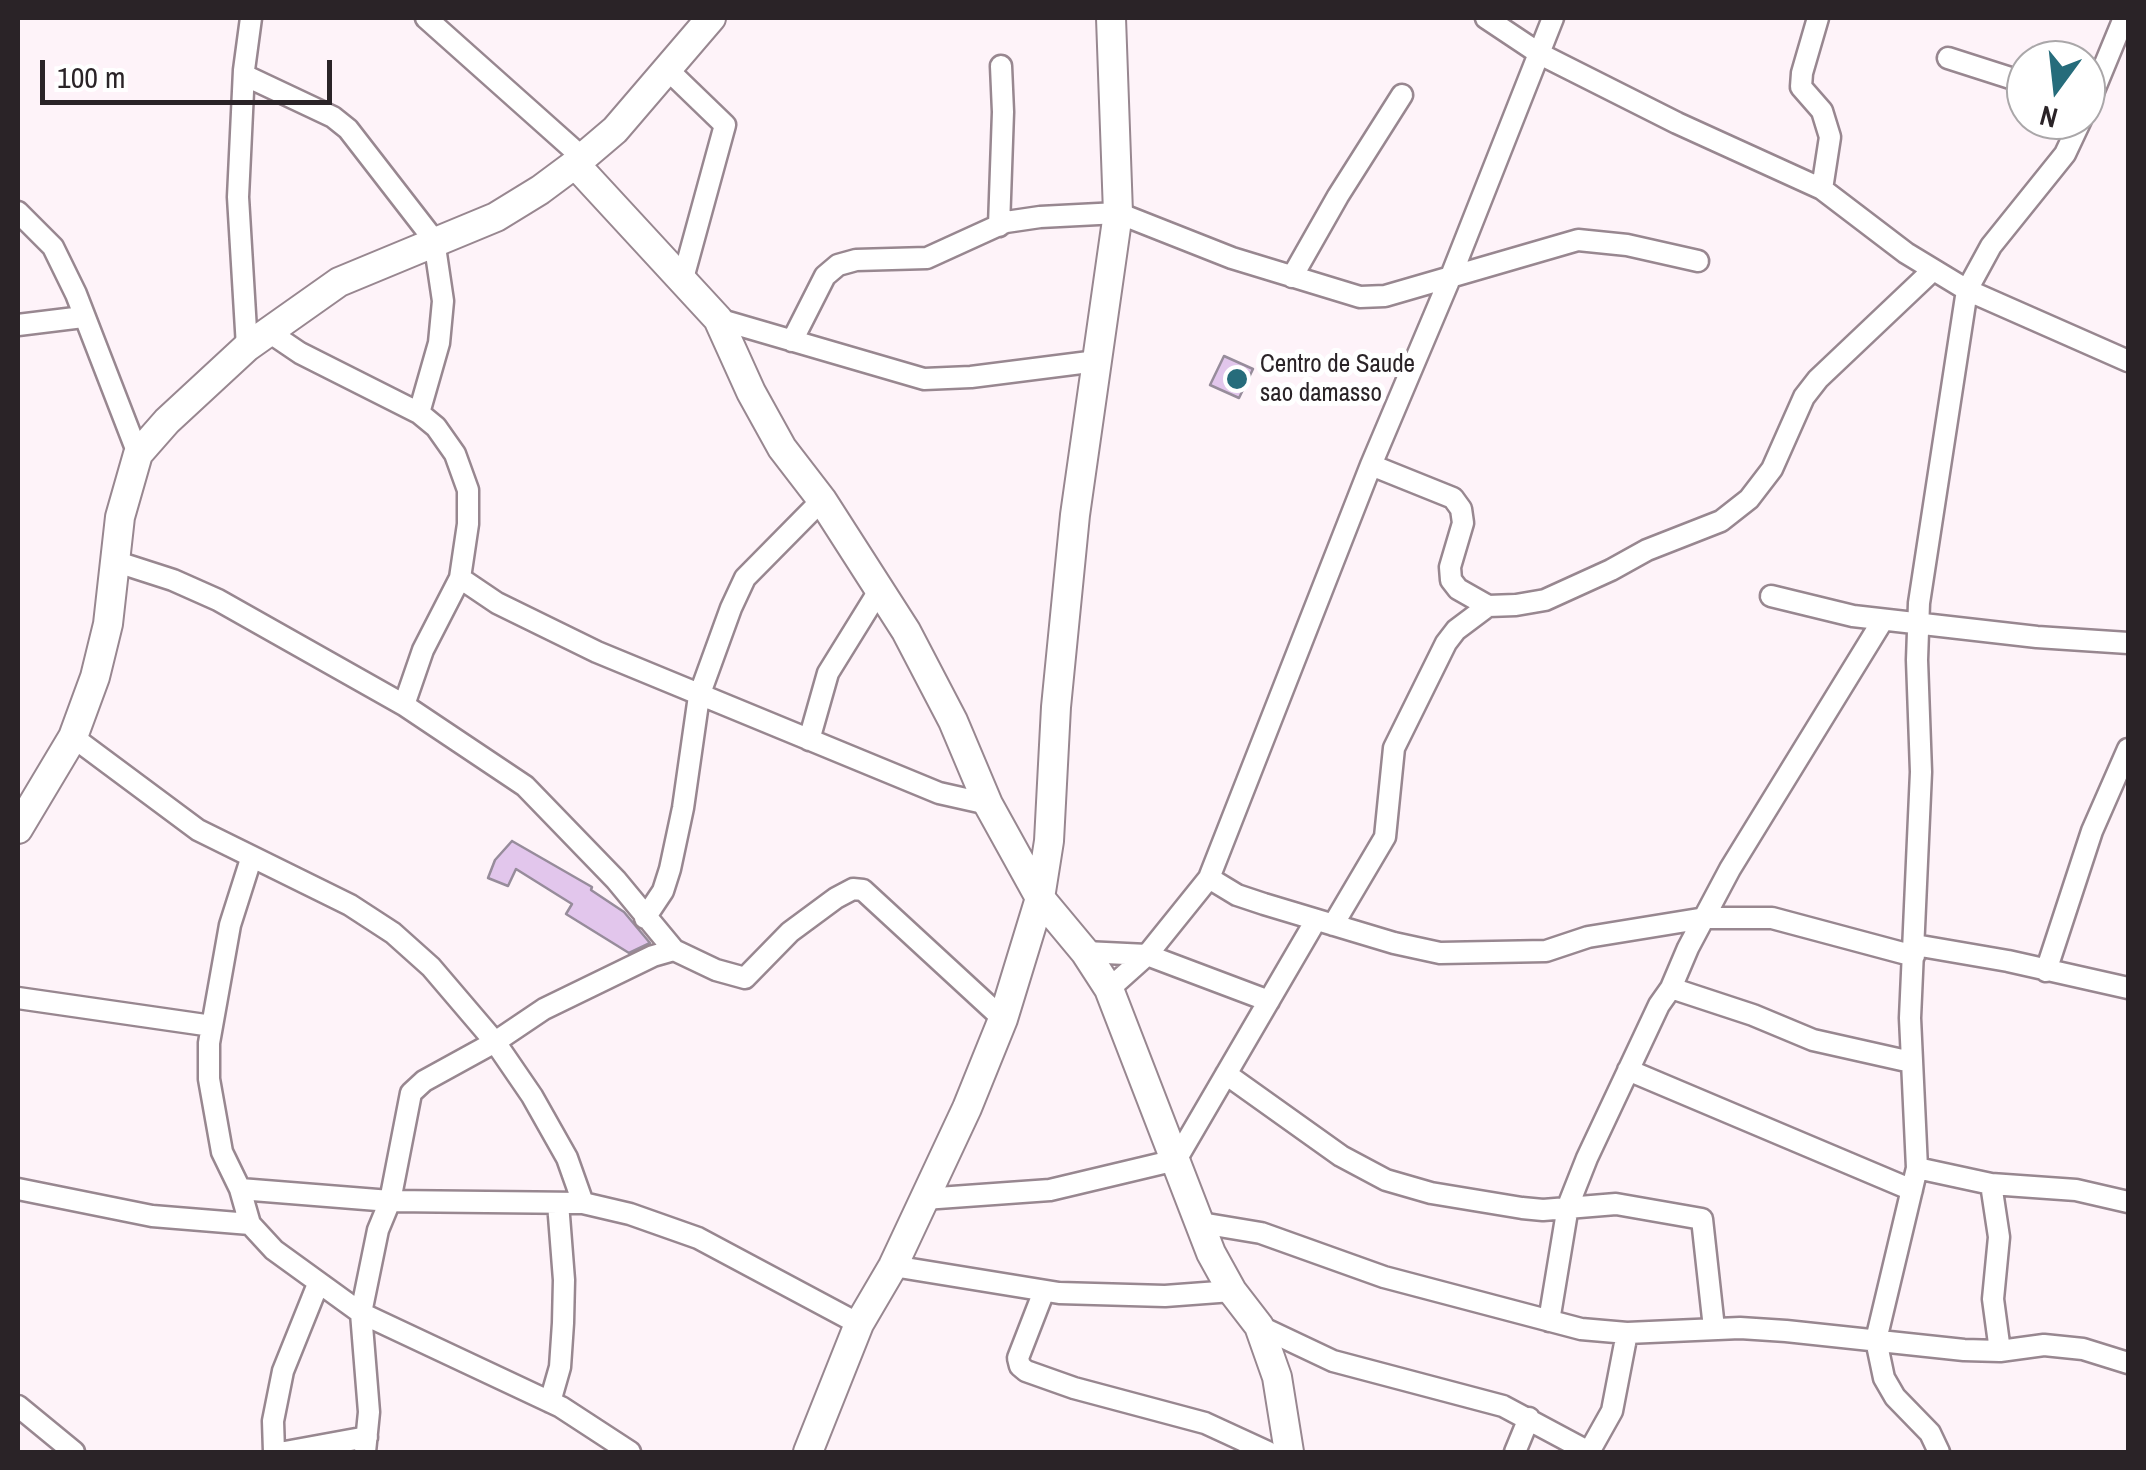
<!DOCTYPE html>
<style>
body{margin:0}
#map{position:relative;width:2146px;height:1470px;overflow:hidden;background:#fef3f9;font-family:"Archivo Narrow",sans-serif}
canvas{display:block}
.frame{position:absolute;inset:0;border:20px solid #2a2327;pointer-events:none}
.north{position:absolute;left:2006px;top:40px;width:100px;height:100px;box-sizing:border-box;background:#fff;border:2px solid #aaa7a9;border-radius:50%;rotate:195deg;font-size:28px;font-weight:700;line-height:40px;text-align:center;color:#2a2327}
.north::after{content:'';display:block;margin:auto;width:35px;height:45px;background:#266c7b;clip-path:polygon(50% 0,100% 100%,50% 72%,0 100%)}
.scale{position:absolute;left:40px;top:60px;width:292px;height:45px;box-sizing:border-box;border:5px solid #2a2327;border-top:0;padding-left:12px;font-size:30px;line-height:35px;white-space:nowrap;color:#2a2327;-webkit-text-stroke:8px #fff;paint-order:stroke}
</style>
<div id="map">
<canvas width="2146" height="1470"></canvas>
<div class="frame"></div>
<div class="north">N</div>
<div class="scale">100 m</div>
</div>
<script>
const g = document.querySelector('canvas').getContext('2d');
g.lineJoin = 'round';
function fill(path, color) {
  g.fillStyle = color;
  g.fill(path, 'evenodd');
}
function toPath(rows) {
  const path = new Path2D();
  for (const r of rows) {
    path.moveTo(r[0], r[1]);
    for (let i = 2; i < r.length; i += 2) path.lineTo(r[i], r[i + 1]);
  }
  return path;
}
function stroke(path, color, width, dash) {
  g.strokeStyle = color;
  g.lineWidth = width;
  g.lineCap = dash ? 'butt' : 'round';
  g.setLineDash(dash || []);
  g.stroke(path);
}
function drawText(font, color, halo, rows, align = 'center') {
  g.font = font + ' "Archivo Narrow",sans-serif';
  g.lineWidth = 10;
  g.setLineDash([]);
  g.textBaseline = 'middle';
  g.strokeStyle = halo;
  g.fillStyle = color;
  for (const [text, x, y, turn = 0] of rows) {
    g.save();
    g.translate(x, y);
    g.rotate((+turn || 0) * Math.PI / 180);
    g.textAlign = isNaN(turn) ? turn : align;
    if (halo) g.strokeText(text, 0, 0);
    g.fillText(text, 0, 0);
    g.restore();
  }
}
const building = toPath([
 [1224,356,1253,369,1239,398,1210,385,1224,356],
 [512,841,592,887,591,890,624,912,650,943,629,953,566,914,572,904,516,869,508,886,488,878,495,860,512,841]
]);
fill(building, '#e2c6ec');
stroke(building, '#978c9b', 2.5);
const street = toPath([
 [426,18,583,158],
 [1486,18,1540,54,1677,123,1822,189,1906,253,1967,290,2128,361],
 [1818,18,1802,73,1801,87,1822,111,1830,137,1822,189],
 [1948,58,2026,83],
 [667,69,725,125,682,282],
 [244,75,333,117,348,129,434,240,443,301,439,343,419,413],
 [2086,110,2124,18],
 [18,212,53,247,76,294,138,454],
 [999,226,1003,112,1001,66],
 [1292,277,1338,196,1402,95],
 [718,319,924,379,971,377,1097,361],
 [18,325,83,317],
 [269,332,300,353,419,413,436,427,455,454,468,490,468,524,460,578,423,650,404,705],
 [792,341,825,276,838,265,856,260,927,258,1006,222,1040,217,1118,213,1232,258,1360,297,1385,296,1578,240,1627,245,1698,261],
 [247,347,238,197,244,70,251,18],
 [1371,465,1453,498,1461,509,1463,523,1450,567,1451,580,1458,589,1488,606,1516,605,1545,600,1611,570,1647,550,1721,521,1749,499,1772,469,1804,397,1818,379,1932,271],
 [114,561,173,580,218,600,404,705,525,786,616,880,674,950,716,970,745,978,790,932,836,898,853,889,863,890,1003,1019],
 [460,578,497,603,597,652,939,793,988,804],
 [1771,596,1853,616,2037,637,2128,643],
 [73,737,198,830,350,905,393,933,431,967,495,1042,532,1096,567,1158,583,1203],
 [809,740,828,673,880,589],
 [251,859,230,925,209,1043,209,1079,222,1152,240,1189,250,1224,274,1250,361,1313,561,1407,630,1452],
 [1209,878,1237,895,1264,904,1394,943,1440,953,1546,951,1588,937,1705,918,1772,918,1914,956],
 [645,918,663,891,670,869,683,808,699,696,731,608,745,578,822,500],
 [1333,925,1385,837,1394,748,1446,643,1456,630,1488,606],
 [1915,945,2008,961,2128,988],
 [1085,952,1147,955,1269,1001],
 [2046,971,2092,831,2128,749],
 [1671,988,1753,1015,1813,1040,1911,1062],
 [1109,989,1147,955,1209,878,1371,465,1451,276,1553,18],
 [18,998,212,1026],
 [1628,1070,1912,1190],
 [1226,1074,1341,1156,1386,1180,1431,1193,1522,1208,1543,1210,1616,1204,1702,1219,1714,1328],
 [1917,1168,1991,1184,2076,1190,2128,1202],
 [1991,1184,1999,1237,1993,1299,2000,1351],
 [18,1189,152,1216,250,1224],
 [240,1189,390,1201,583,1203,630,1214,698,1238,859,1324],
 [924,1199,1050,1190,1176,1160,1316,920],
 [1201,1223,1261,1233,1384,1277,1581,1329,1627,1333,1740,1328,1786,1331,1964,1350,2000,1351,2044,1345,2083,1349,2128,1363],
 [893,1266,1059,1293,1165,1296,1232,1291],
 [1044,1291,1018,1358,1020,1366,1026,1371,1074,1388,1205,1423,1268,1452],
 [1549,1321,1568,1206,1587,1158,1659,1005,1671,988,1688,948,1730,869,1883,620],
 [1259,1326,1333,1361,1503,1406,1589,1452],
 [550,1402,560,1367,563,1323,564,1280,558,1203],
 [18,1406,74,1452],
 [274,1452,273,1421,283,1371,318,1284],
 [285,1452,367,1437],
 [365,1452,369,1412,361,1313,378,1230,390,1201,411,1093,424,1081,495,1042,544,1009,653,956,674,950],
 [1515,1452,1529,1418],
 [1589,1452,1612,1411,1627,1333],
 [1939,1452,1930,1433,1895,1397,1884,1378,1876,1340,1917,1168,1910,1018,1921,772,1917,660,1919,603,1967,290,1991,246,2065,154,2081,120]
]);
const secondary = toPath([
 [575,164,718,319,751,392,782,448,822,500,906,631,953,721,988,804,1040,898,1085,952,1109,989,1211,1253,1232,1291,1259,1326,1277,1377,1289,1452],
 [18,829,73,737,95,677,108,624,120,517,138,454,167,421,247,347,339,282,496,217,540,190,575,164,615,130,711,18],
 [808,1452,859,1324,893,1266,967,1108,1003,1019,1040,898,1049,841,1056,707,1075,515,1118,213,1111,18]
]);
stroke(street, '#988790', 25);
stroke(secondary, '#988790', 32);
stroke(street, '#fff', 20);
stroke(secondary, '#fff', 28);
for (const [x, y, r, color] of [
 [1237,379,12,"#266c7b"]
]) {
  const dot = new Path2D();
  dot.arc(x, y, r, 0, 2 * Math.PI);
  g.fillStyle = color;
  g.fill(dot);
  stroke(dot, '#fff', 4);
}
drawText('25px', '#2a2327', '#fff', [
 ["Centro de Saude",1260,365],
 ["sao damasso",1260,394]
], 'left');
</script>
